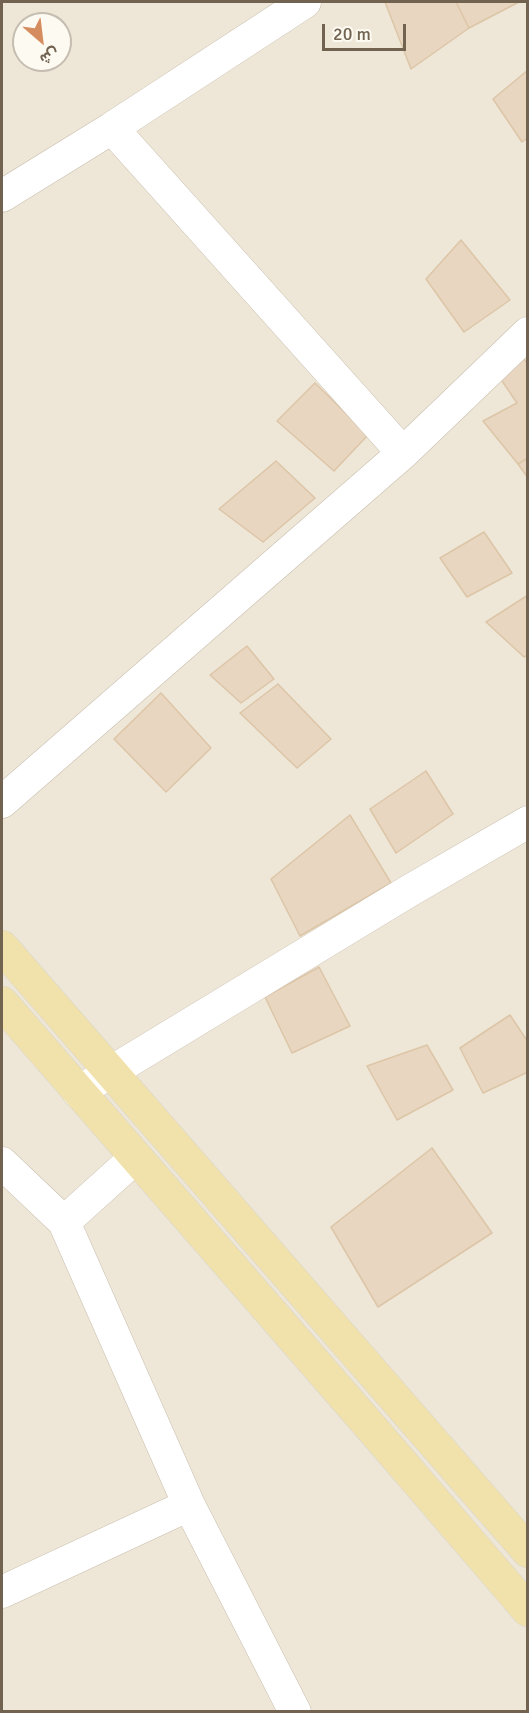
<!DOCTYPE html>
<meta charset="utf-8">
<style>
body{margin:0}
#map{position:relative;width:529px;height:1713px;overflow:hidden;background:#faf7ea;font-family:Signika,Vazirmatn,sans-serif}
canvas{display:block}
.frame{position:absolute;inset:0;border:3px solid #726250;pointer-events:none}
.north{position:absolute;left:12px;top:12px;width:60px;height:60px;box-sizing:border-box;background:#fdfaf1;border:2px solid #c5bdb1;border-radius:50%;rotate:152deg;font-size:16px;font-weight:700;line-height:24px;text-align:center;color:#726250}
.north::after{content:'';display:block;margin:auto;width:21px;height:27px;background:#d58c5e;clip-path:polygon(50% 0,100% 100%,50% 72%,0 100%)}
.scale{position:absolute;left:322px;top:24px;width:84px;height:27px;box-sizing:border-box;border:3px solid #726250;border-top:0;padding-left:8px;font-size:18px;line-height:21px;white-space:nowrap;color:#726250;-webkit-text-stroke:4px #fdfaf1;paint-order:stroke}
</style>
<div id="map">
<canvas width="529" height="1713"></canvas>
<div class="frame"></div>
<div class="north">ش</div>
<div class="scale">20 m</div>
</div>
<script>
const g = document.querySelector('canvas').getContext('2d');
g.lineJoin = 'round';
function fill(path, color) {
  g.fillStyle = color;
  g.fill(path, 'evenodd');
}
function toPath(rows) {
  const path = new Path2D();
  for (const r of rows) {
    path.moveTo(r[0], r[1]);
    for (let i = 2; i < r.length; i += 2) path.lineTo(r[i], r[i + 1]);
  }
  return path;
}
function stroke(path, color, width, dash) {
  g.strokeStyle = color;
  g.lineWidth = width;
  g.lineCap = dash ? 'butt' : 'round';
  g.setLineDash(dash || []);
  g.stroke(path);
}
fill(toPath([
 [2,2,527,2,527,1711,2,1711],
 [24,24,60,24,60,60,24,60]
]), '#eee7d7');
const building = toPath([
 [385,2,456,2,469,28,411,69,385,2],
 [456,2,519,2,469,28,456,2],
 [528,70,528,138,522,142,493,99,528,70],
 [461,240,510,300,464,332,426,279,461,240],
 [521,356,528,364,528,458,518,464,483,421,517,403,498,375,521,356],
 [315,383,368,435,334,471,277,421,315,383],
 [528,458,528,478,518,464,528,458],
 [276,461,315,498,263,542,219,509,276,461],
 [484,532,512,573,467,597,440,558,484,532],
 [528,595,528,655,524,657,486,622,528,595],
 [247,646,274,679,241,703,210,675,247,646],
 [278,684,331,739,297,768,240,713,278,684],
 [161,693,211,748,166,792,114,739,161,693],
 [426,771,453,814,396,853,370,809,426,771],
 [350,815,391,883,300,936,271,879,350,815],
 [319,967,350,1026,292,1053,265,997,319,967],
 [510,1015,528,1042,528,1072,483,1093,460,1048,510,1015],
 [427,1045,453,1090,397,1120,367,1066,427,1045],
 [432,1148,492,1233,378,1307,331,1227,432,1148]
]);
fill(building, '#e8d6c0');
stroke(building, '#ddc5a7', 1.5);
const minor = toPath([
 [112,128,403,453],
 [2,196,112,128,305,2],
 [2,802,403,453,528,333],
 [78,1092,409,891,528,822],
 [2,1163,64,1222,189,1505,295,1712],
 [64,1222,135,1158],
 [2,1592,189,1505]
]);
const major = toPath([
 [2,947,528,1551],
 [2,1003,375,1432,528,1610]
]);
stroke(minor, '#c9beae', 33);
stroke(major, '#dad6d2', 34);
stroke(minor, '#fff', 32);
stroke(major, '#f1e2ab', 33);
</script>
